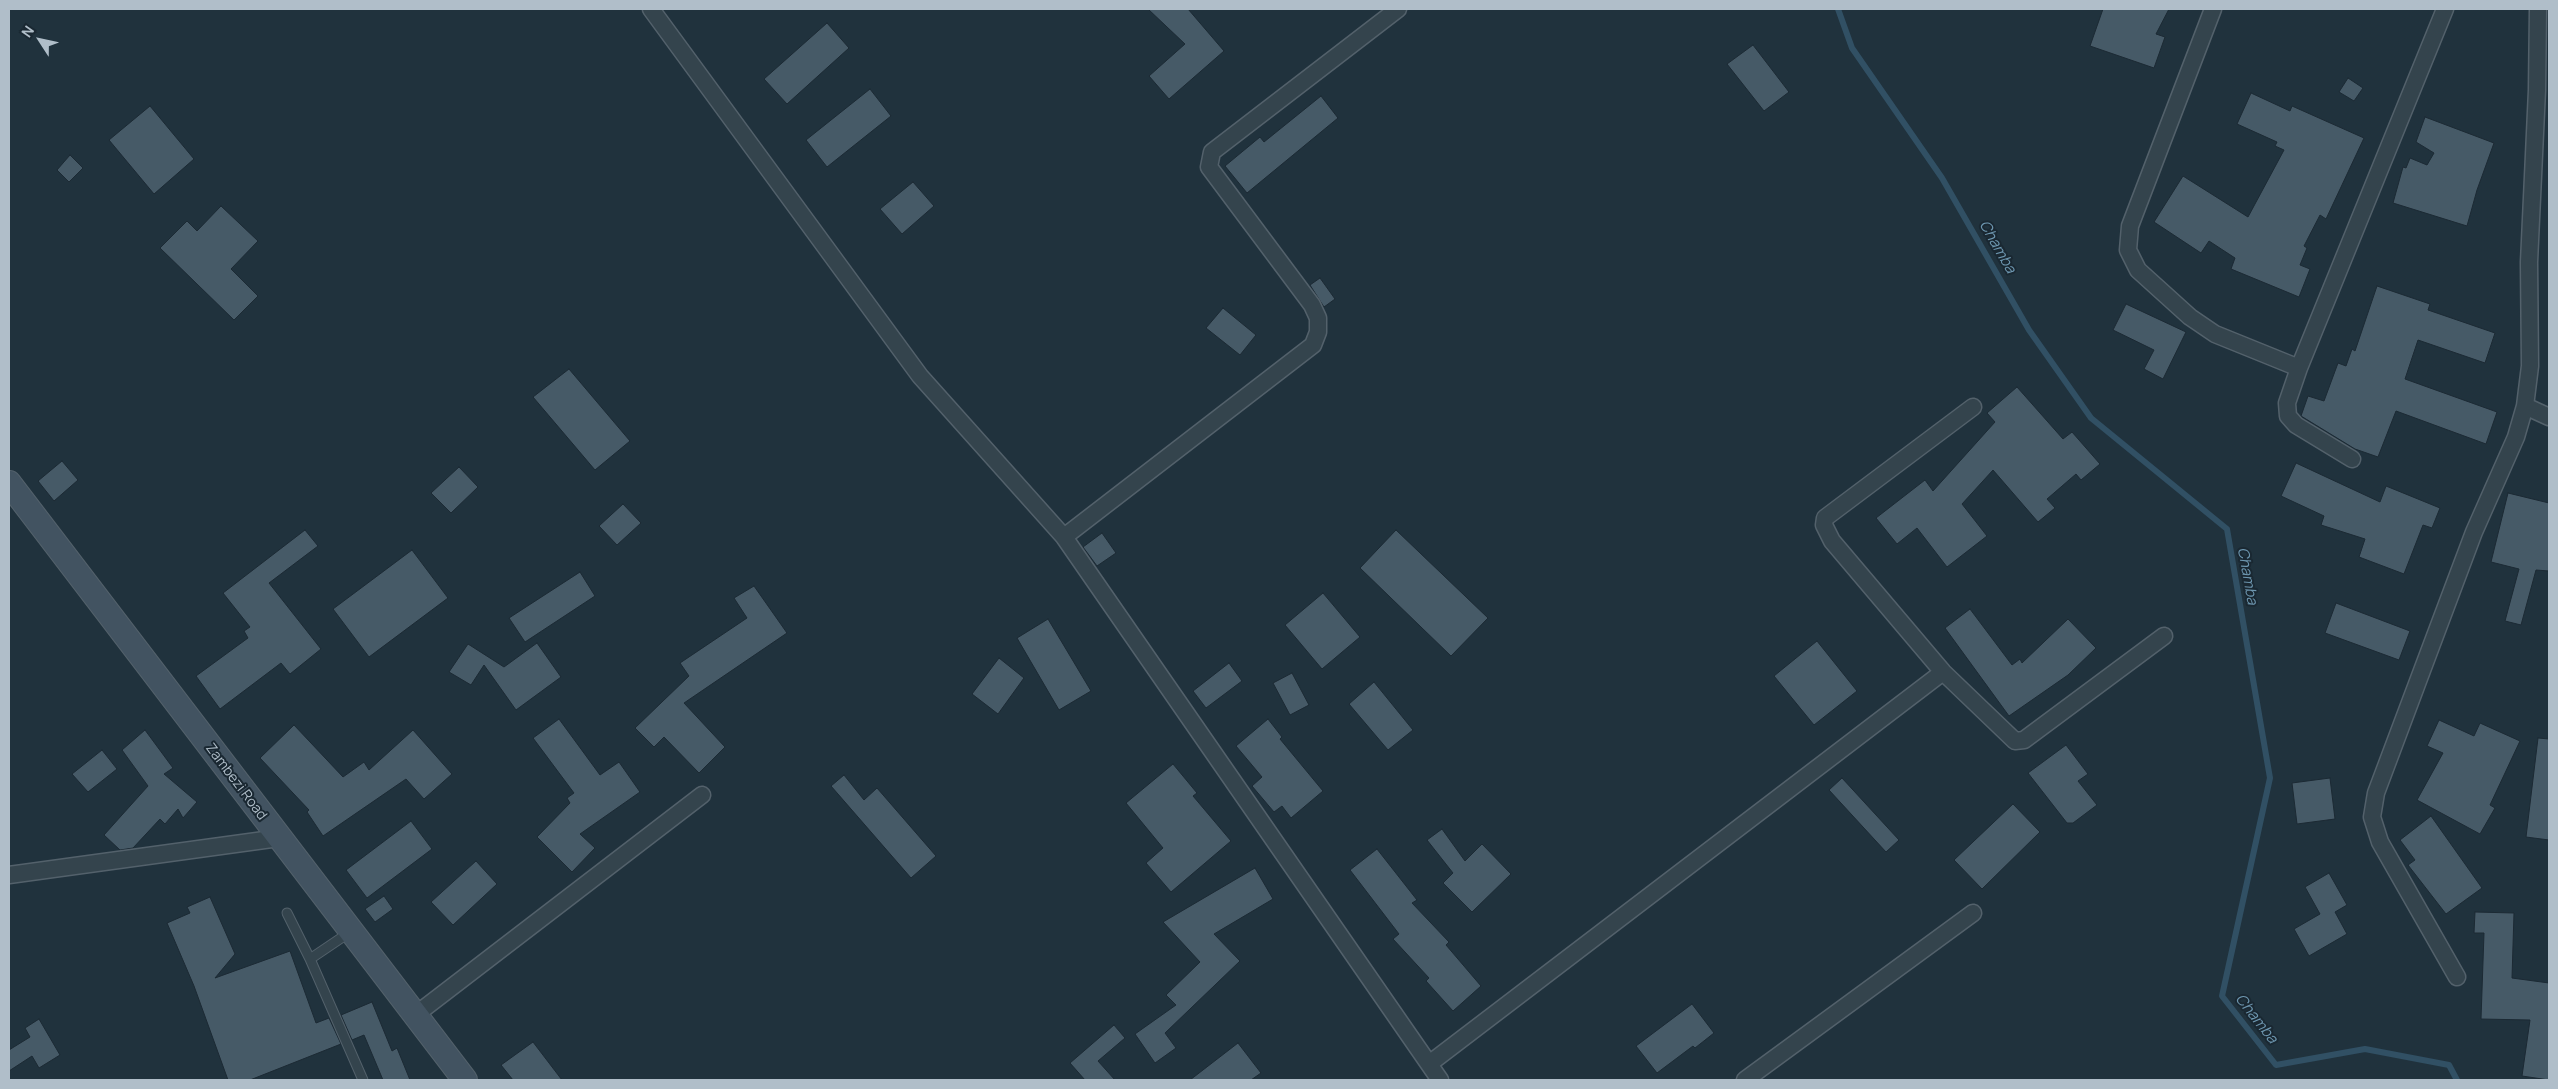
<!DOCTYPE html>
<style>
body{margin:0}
#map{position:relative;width:2558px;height:1089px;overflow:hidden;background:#20323d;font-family:Manrope,sans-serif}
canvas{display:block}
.frame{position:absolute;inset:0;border:10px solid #b0bec9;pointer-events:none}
.north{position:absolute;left:15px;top:15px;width:50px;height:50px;-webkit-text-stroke:4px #1a2832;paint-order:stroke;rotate:305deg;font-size:14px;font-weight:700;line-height:20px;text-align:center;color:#b0bec9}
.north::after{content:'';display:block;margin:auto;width:18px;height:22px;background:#b0bec9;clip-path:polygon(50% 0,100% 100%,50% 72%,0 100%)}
</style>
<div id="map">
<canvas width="2558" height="1089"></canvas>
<div class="frame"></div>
<div class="north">N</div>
</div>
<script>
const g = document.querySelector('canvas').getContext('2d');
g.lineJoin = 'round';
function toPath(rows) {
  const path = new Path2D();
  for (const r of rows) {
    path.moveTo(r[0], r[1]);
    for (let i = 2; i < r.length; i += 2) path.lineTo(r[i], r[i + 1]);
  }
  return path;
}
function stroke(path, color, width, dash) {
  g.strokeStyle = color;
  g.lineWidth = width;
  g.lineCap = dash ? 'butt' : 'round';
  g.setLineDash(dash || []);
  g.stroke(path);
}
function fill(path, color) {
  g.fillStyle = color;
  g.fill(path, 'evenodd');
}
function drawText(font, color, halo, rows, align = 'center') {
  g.font = font + ' Manrope,sans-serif';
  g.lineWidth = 4;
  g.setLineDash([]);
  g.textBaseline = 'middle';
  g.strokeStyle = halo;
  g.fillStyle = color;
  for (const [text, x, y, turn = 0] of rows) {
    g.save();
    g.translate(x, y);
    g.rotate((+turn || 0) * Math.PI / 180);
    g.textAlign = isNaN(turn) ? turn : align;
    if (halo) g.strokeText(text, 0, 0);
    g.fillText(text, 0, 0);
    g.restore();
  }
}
stroke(toPath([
 [1838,9,1852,48,1942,178,2029,330,2091,418,2227,529,2270,778,2222,996,2276,1065,2365,1049,2449,1065,2457,1080]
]), '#315064', 6);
const building = toPath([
 [1148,9,1188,9,1224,51,1169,99,1149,76,1185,44,1148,9],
 [2103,9,2169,9,2156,34,2165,37,2154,68,2090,46,2103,9],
 [827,23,849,48,787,104,764,79,827,23],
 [1753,45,1789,92,1764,111,1727,64,1753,45],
 [2348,78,2363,88,2354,101,2339,92,2348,78],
 [870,89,891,116,827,167,806,140,870,89],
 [2251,93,2290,111,2292,106,2364,138,2326,219,2320,215,2304,246,2307,248,2300,265,2310,269,2299,297,2231,269,2235,258,2209,241,2201,253,2154,222,2183,176,2248,217,2284,150,2275,146,2277,142,2237,124,2251,93],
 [1321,96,1338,118,1247,193,1225,166,1260,137,1264,142,1321,96],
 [150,106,194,159,154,194,109,140,150,106],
 [2425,117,2494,143,2477,190,2467,226,2393,203,2403,167,2406,168,2410,158,2427,165,2434,153,2416,142,2425,117],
 [70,155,83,168,69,182,57,170,70,155],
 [913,182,934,206,902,234,880,209,913,182],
 [221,206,258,241,231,269,258,296,234,320,160,248,187,221,197,231,221,206],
 [1320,278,1335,299,1324,307,1310,285,1320,278],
 [2377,286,2430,304,2428,310,2495,333,2485,363,2418,340,2405,379,2497,412,2486,444,2396,411,2378,457,2355,449,2301,416,2308,396,2324,401,2338,363,2346,366,2352,349,2355,351,2377,286],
 [2126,304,2186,332,2163,379,2144,369,2154,350,2113,330,2126,304],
 [1223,308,1256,335,1240,355,1206,328,1223,308],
 [569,369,630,441,595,470,533,397,569,369],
 [2017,387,2063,439,2072,432,2100,464,2081,480,2076,474,2047,499,2055,508,2038,522,1993,470,1962,504,1987,536,1947,567,1917,528,1897,544,1876,518,1925,480,1933,491,1995,422,1987,413,2017,387],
 [62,461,78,480,54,501,38,481,62,461],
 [2296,463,2380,502,2386,486,2440,508,2432,528,2423,525,2404,574,2359,557,2365,539,2321,525,2324,516,2281,496,2296,463],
 [459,467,478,487,451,513,431,493,459,467],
 [2508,493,2549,503,2549,571,2536,570,2521,625,2505,621,2519,569,2491,562,2508,493],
 [623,504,641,523,617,545,599,526,623,504],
 [305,530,318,546,269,583,321,649,290,674,281,663,220,709,196,676,248,638,244,631,250,627,223,593,305,530],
 [1396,530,1488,618,1451,656,1360,568,1396,530],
 [1102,533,1116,553,1097,566,1083,547,1102,533],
 [412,550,448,598,369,657,333,609,412,550],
 [580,572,595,596,525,642,509,618,580,572],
 [754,586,787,633,684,703,725,747,699,773,664,737,654,747,635,728,689,676,680,663,747,618,734,598,754,586],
 [1323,593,1360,637,1322,669,1285,625,1323,593],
 [2336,603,2410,631,2399,660,2325,633,2336,603],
 [1970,609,2012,665,2020,659,2022,663,2068,619,2096,648,2068,675,2009,716,1945,628,1970,609],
 [1048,619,1091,691,1059,710,1017,638,1048,619],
 [1817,641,1857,691,1814,725,1774,676,1817,641],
 [537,643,561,677,516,710,484,665,471,685,449,672,468,644,504,667,537,643],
 [999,658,1024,678,998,714,972,694,999,658],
 [1229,663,1242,681,1206,708,1193,691,1229,663],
 [1292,673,1309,705,1290,715,1273,683,1292,673],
 [1374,682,1413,730,1388,750,1349,704,1374,682],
 [559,719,600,775,619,762,640,792,580,834,595,848,572,872,537,837,570,803,567,798,574,793,533,738,559,719],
 [1268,719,1282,737,1280,739,1323,791,1291,818,1282,806,1274,812,1252,786,1262,777,1236,746,1268,719],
 [2439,720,2474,736,2480,723,2520,741,2490,805,2495,808,2480,834,2417,800,2443,753,2427,746,2439,720],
 [294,725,343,777,364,762,369,770,413,730,452,774,424,799,406,779,323,836,307,812,309,810,260,758,294,725],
 [145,730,173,768,164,774,197,802,183,818,178,809,165,824,160,819,133,848,120,850,104,835,148,786,122,750,145,730],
 [2538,738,2549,739,2549,840,2526,837,2538,738],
 [2066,745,2088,774,2078,781,2097,805,2073,823,2067,823,2028,773,2066,745],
 [102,750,117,769,88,792,72,774,102,750],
 [1173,764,1197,793,1193,796,1231,841,1171,892,1146,863,1163,848,1126,803,1173,764],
 [844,775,864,800,877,788,936,856,911,878,831,786,844,775],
 [1842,778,1899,840,1886,852,1829,790,1842,778],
 [2330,778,2335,819,2297,824,2292,783,2330,778],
 [2013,804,2040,832,1982,889,1954,860,2013,804],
 [2431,816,2482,888,2446,914,2408,865,2415,860,2400,840,2431,816],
 [411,821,432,849,367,898,346,870,411,821],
 [1442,829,1465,861,1482,844,1511,874,1472,912,1443,883,1453,873,1427,840,1442,829],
 [1377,849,1417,900,1412,903,1449,942,1446,945,1481,986,1453,1011,1426,981,1429,978,1393,939,1399,934,1350,870,1377,849],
 [476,861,497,884,453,925,431,902,476,861],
 [1255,868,1273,899,1214,934,1240,961,1165,1033,1176,1048,1155,1063,1135,1034,1176,1005,1166,995,1200,962,1163,922,1255,868],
 [2329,873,2347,905,2335,912,2347,934,2309,956,2294,929,2320,914,2305,887,2329,873],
 [384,896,393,909,375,922,365,909,384,896],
 [210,897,235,954,215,978,290,951,316,1023,329,1018,341,1044,250,1080,228,1080,194,986,167,923,190,913,187,907,210,897],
 [2475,912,2514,913,2512,978,2549,983,2549,1080,2522,1076,2530,1020,2481,1019,2484,933,2474,933,2475,912],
 [372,1002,392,1051,397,1048,410,1080,383,1080,364,1035,352,1040,341,1015,372,1002],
 [1692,1004,1714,1033,1695,1048,1693,1046,1657,1073,1636,1046,1692,1004],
 [39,1019,60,1055,39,1068,32,1056,9,1071,9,1050,30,1037,25,1028,39,1019],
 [1114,1025,1125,1038,1098,1061,1115,1080,1085,1080,1070,1063,1114,1025],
 [533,1042,562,1080,513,1080,501,1065,533,1042],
 [1238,1043,1261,1073,1251,1080,1190,1080,1238,1043]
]);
fill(building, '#465a67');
stroke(building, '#1c2a34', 1);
const lane = toPath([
 [287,913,310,959,350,932],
 [310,959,363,1080]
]);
const street = toPath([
 [651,9,920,376,1064,537,1440,1080],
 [2213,9,2130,226,2128,250,2138,270,2190,317,2215,334,2299,368],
 [2525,406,2549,417],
 [1973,407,1825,518,1824,525,1832,541,1943,672,2015,741,2024,740,2164,636],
 [2352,459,2296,425,2288,416,2287,403,2299,368,2445,9],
 [1064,537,1313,345,1318,332,1318,318,1312,305,1209,167,1212,152,1398,9],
 [9,875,279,838],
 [2457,977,2380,842,2372,817,2376,793,2474,532,2516,437,2525,406,2530,366,2529,262,2537,90,2538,9],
 [414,1016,702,795],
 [1429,1064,1943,672],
 [1745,1080,1973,913]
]);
const secondary = toPath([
 [9,483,465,1080]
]);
stroke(lane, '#53616b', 11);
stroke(street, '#53616b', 19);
stroke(secondary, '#53616b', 26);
stroke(lane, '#34444d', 9);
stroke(street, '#34444d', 16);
stroke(secondary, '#425361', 24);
drawText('14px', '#b0bec9', '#1a2832', [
 ["Zambezi Road",236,782,53]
]);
drawText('italic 15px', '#6d96af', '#1a2832', [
 ["Chamba",1997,247,60],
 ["Chamba",2247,576,80],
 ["Chamba",2256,1019,52]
]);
</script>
